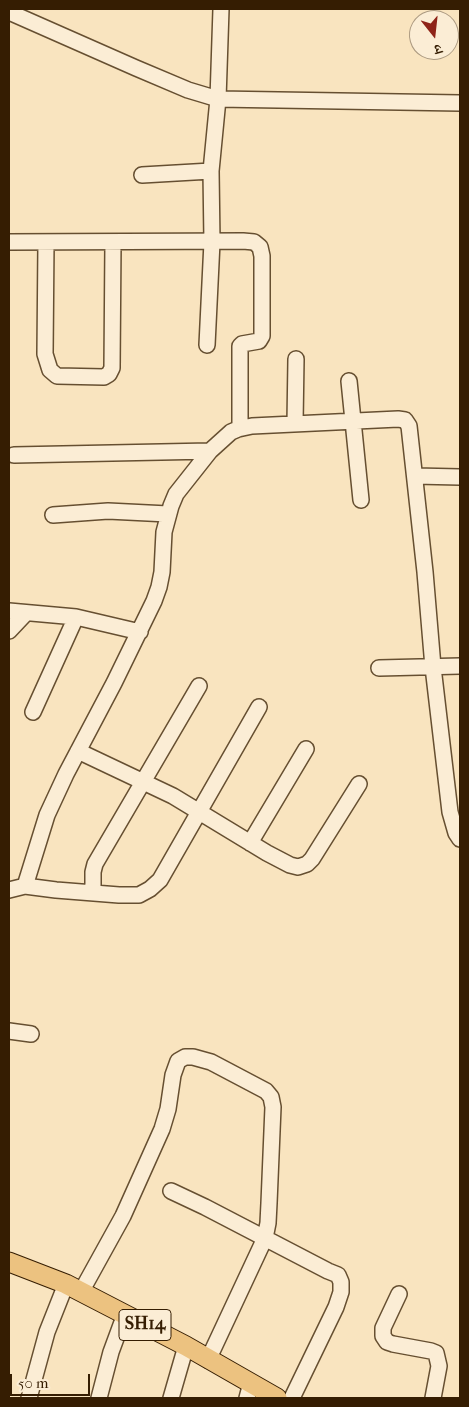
<!DOCTYPE html>
<meta charset="utf-8">
<style>
body{margin:0}
#map{position:relative;width:469px;height:1407px;overflow:hidden;background:#f9e4bf;font-family:"IM FELL French Canon","Noto Serif Devanagari",serif}
canvas{display:block}
.frame{position:absolute;inset:0;border:10px solid #351d02;pointer-events:none}
.north{position:absolute;left:409px;top:10px;width:50px;height:50px;box-sizing:border-box;background:#fbedd5;border:1px solid #ac9a81;border-radius:50%;rotate:164deg;font-size:14px;font-weight:700;line-height:20px;text-align:center;color:#351d02}
.north::after{content:'';display:block;margin:auto;width:18px;height:22px;background:#8f2418;clip-path:polygon(50% 0,100% 100%,50% 72%,0 100%)}
.scale{position:absolute;left:10px;top:1374px;width:80px;height:22px;box-sizing:border-box;border:2px solid #351d02;border-top:0;padding-left:6px;font-size:15px;line-height:18px;white-space:nowrap;color:#351d02;-webkit-text-stroke:4px #fbedd5;paint-order:stroke}
</style>
<div id="map">
<canvas width="469" height="1407"></canvas>
<div class="frame"></div>
<div class="north">उ</div>
<div class="scale">50 m</div>
</div>
<script>
const g = document.querySelector('canvas').getContext('2d');
g.lineJoin = 'round';
function toPath(rows) {
  const path = new Path2D();
  for (const r of rows) {
    path.moveTo(r[0], r[1]);
    for (let i = 2; i < r.length; i += 2) path.lineTo(r[i], r[i + 1]);
  }
  return path;
}
function stroke(path, color, width, dash) {
  g.strokeStyle = color;
  g.lineWidth = width;
  g.lineCap = dash ? 'butt' : 'round';
  g.setLineDash(dash || []);
  g.stroke(path);
}
function drawText(font, color, halo, rows, align = 'center') {
  g.font = font + ' "IM FELL French Canon",serif';
  g.lineWidth = 4;
  g.setLineDash([]);
  g.textBaseline = 'middle';
  g.strokeStyle = halo;
  g.fillStyle = color;
  for (const [text, x, y, turn = 0] of rows) {
    g.save();
    g.translate(x, y);
    g.rotate((+turn || 0) * Math.PI / 180);
    g.textAlign = isNaN(turn) ? turn : align;
    if (halo) g.strokeText(text, 0, 0);
    g.fillText(text, 0, 0);
    g.restore();
  }
}
const minor = toPath([
 [9,12,136,68,188,90,218,99,460,103],
 [142,175,211,171],
 [9,242,243,241,254,242,260,247,262,256,262,336,259,341,242,344,240,346,240,428],
 [46,242,45,354,50,370,57,376,104,377,109,374,112,368,113,242],
 [207,345,212,242,211,171,218,99,221,9],
 [349,381,361,500],
 [295,423,296,359],
 [14,455,210,451],
 [415,476,460,477],
 [53,515,108,511,168,514],
 [9,611,76,617,140,632],
 [9,631,26,613],
 [379,668,460,666],
 [33,712,76,617],
 [78,751,173,796,267,853,290,865,298,867,307,864,312,859,359,784],
 [250,843,306,749],
 [25,886,47,815,66,774,114,683,154,601,159,587,162,572,164,532,171,506,176,494,210,451,231,432,238,429,252,426,398,419,405,420,409,426,425,572,433,667,450,812,456,833,460,839],
 [9,890,25,886,56,890,119,895,139,895,150,889,160,880,259,707],
 [93,893,93,872,95,864,199,686],
 [9,1031,31,1034],
 [171,1191,205,1207,328,1271,338,1275,341,1282,341,1292,336,1307,292,1398],
 [81,1292,123,1216,162,1129,168,1109,173,1075,178,1061,185,1057,193,1057,211,1062,266,1091,271,1097,273,1107,269,1203,268,1223,265,1238,208,1360],
 [399,1294,383,1328,383,1336,387,1342,393,1344,431,1351,436,1353,439,1366,433,1398],
 [29,1398,47,1332,66,1284],
 [99,1398,111,1352,125,1314],
 [171,1398,186,1346],
 [247,1398,251,1383]
]);
const major = toPath([
 [9,1262,66,1284,186,1346,277,1398]
]);
stroke(minor, '#664f31', 18);
stroke(major, '#351d02', 21);
stroke(minor, '#fbedd5', 15);
stroke(major, '#ecc280', 19);
for (const [x, y, w] of [
 [145,1325,52]
]) {
  const box = new Path2D();
  box.roundRect(x - w / 2, y - 15.5, w, 31, 4);
  g.fillStyle = '#fbedd5';
  g.fill(box);
  stroke(box, '#351d02', 1);
}
drawText('bold 18px', '#351d02', null, [
 ["SH14",145,1325]
]);
</script>
